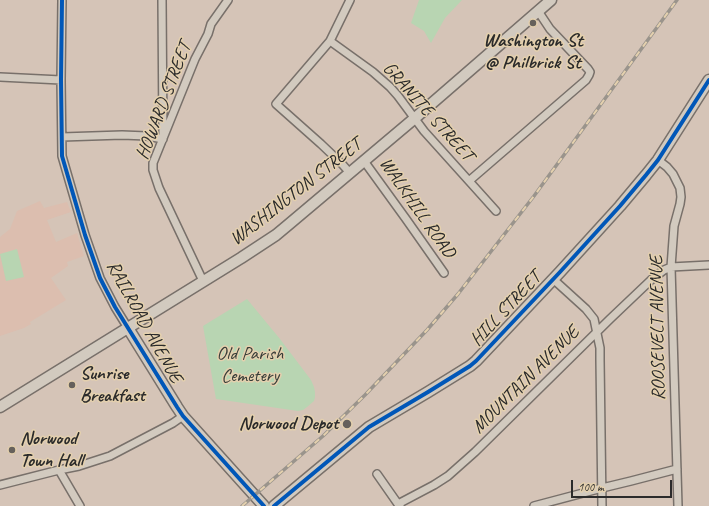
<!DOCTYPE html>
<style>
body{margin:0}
#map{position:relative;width:709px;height:506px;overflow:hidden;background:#d5c4b7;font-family:Caveat,sans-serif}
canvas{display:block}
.scale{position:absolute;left:571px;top:480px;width:101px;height:18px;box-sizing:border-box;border:2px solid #2b2b2b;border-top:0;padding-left:5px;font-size:12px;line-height:14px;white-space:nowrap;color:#2b2b2b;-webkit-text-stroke:3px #e4d0ae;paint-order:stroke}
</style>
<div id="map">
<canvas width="709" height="506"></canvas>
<div class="scale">100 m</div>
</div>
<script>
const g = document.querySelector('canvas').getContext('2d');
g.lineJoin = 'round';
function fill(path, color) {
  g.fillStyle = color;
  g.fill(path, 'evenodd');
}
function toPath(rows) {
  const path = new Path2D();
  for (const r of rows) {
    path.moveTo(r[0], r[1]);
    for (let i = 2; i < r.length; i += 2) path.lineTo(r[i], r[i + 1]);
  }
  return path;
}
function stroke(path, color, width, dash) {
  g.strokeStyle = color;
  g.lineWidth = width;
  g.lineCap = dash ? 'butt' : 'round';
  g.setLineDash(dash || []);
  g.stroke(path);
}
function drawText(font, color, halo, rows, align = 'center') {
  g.font = font + ' Caveat,sans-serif';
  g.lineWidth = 3;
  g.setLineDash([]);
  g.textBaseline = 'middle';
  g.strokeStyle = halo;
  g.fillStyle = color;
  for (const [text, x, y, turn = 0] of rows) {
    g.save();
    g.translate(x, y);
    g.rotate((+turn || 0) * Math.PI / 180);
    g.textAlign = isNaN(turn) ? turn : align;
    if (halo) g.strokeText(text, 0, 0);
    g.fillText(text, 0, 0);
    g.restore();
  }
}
fill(toPath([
 [40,201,44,208,67,202,71,212,47,220,56,242,77,233,84,256,67,262,68,266,51,278,66,300,30,322,31,324,24,328,0,336,0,237,10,229,17,211]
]), '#dcbeaf');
fill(toPath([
 [419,0,462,0,445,18,431,43,424,31,411,23],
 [17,249,24,277,6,281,0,254],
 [247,299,280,339,311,380,314,387,315,392,315,397,314,401,307,407,303,410,298,411,216,399,203,326]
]), '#b8d5b2');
const street = toPath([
 [62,0,61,80,62,156,85,235,100,278,115,307,128,328],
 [350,0,330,41,276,104,321,144,342,164,350,173],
 [330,41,373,72,390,87,398,96,424,131,496,211],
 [0,77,61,80],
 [62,137,122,135,147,136,163,139,162,0],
 [658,160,667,167,673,174,680,188,681,197,680,204,674,226,671,267,678,506],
 [364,161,406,219,444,273],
 [469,181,586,80,589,75,590,72,588,69,550,29,538,11],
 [553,279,586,309,594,319,600,348,600,360,602,506],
 [203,281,159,188,153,170,153,163,195,59,208,34,211,24,228,0],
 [59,470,80,506],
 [377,474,398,504],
 [0,485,59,470,79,466,110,456,173,423,183,416],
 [400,506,398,504,434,485,448,476,475,452,610,319,651,280,664,270,671,267,709,265],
 [534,506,602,488,631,481,677,469]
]);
const secondary = toPath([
 [128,328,177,407,183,416,264,506],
 [0,407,241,258,276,235,288,225,415,118,551,0],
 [274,506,369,427,428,392,470,366,476,361,560,272,620,206,646,175,658,160,709,80]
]);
stroke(street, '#78706a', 10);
stroke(secondary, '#78706a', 13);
stroke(street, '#d2cabf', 7);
stroke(secondary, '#d2cabf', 10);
const rail = toPath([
 [242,506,323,436,365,395,427,330,458,294,534,196,677,0]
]);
stroke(rail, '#9a948c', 3.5);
stroke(rail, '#e4d0ae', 2, [6]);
stroke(toPath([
 [62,0,61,80,62,156,85,235,100,278,115,307,177,407,183,416,264,506],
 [274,506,369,427,428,392,470,366,476,361,560,272,620,206,646,175,658,160,709,80]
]), '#0057b8', 4);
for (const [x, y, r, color] of [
 [533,23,4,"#66615c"],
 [72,385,4,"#66615c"],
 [347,424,5,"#66615c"],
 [12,450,4,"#66615c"]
]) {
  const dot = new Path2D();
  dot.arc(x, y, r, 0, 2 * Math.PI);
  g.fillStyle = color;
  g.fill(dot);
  stroke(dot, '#e4d0ae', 1.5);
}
drawText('bold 19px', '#2b2b2b', '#e4d0ae', [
 ["Washington St",533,41,"center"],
 ["@ Philbrick St",533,63,"center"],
 ["Sunrise",80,374],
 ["Breakfast",80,396],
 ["Norwood Depot",338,424,"right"],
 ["Norwood",20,439],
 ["Town Hall",20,461]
], 'left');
drawText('19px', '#2b2b2b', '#e4d0ae', [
 ["HOWARD STREET",164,101,-69],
 ["GRANITE STREET",428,112,48],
 ["WASHINGTON STREET",296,192,-38],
 ["WALKHILL ROAD",417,208,55],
 ["HILL STREET",506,309,-47],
 ["RAILROAD AVENUE",144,322,61],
 ["ROOSEVELT AVENUE",658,328,-91],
 ["MOUNTAIN AVENUE",526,380,-45]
]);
drawText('19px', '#373d38', '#e4d0ae', [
 ["Old Parish",250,354],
 ["Cemetery",250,376]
]);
</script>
